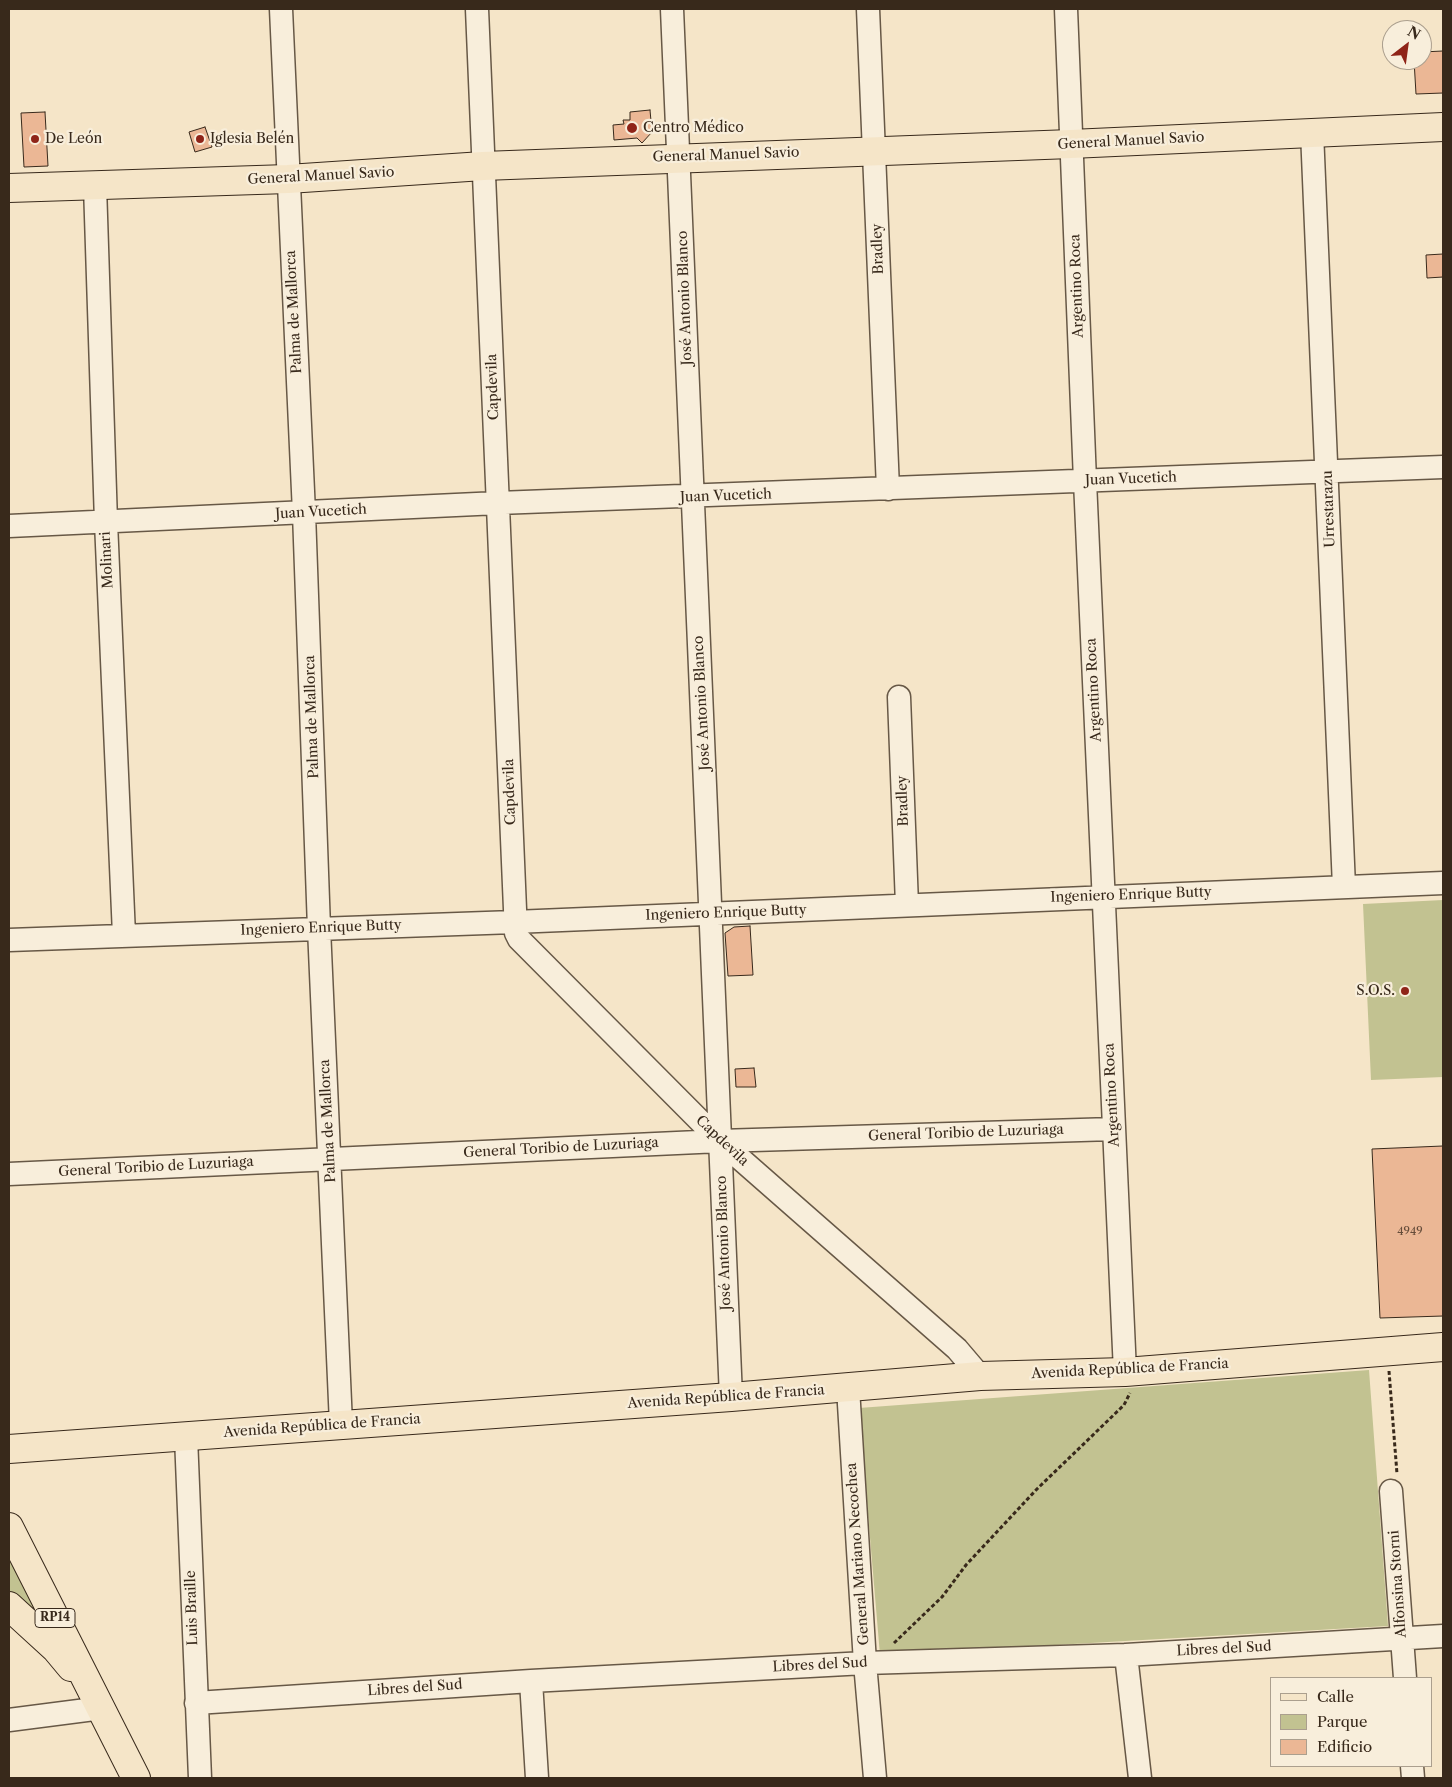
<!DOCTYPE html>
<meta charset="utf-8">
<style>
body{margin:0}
#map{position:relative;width:1452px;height:1787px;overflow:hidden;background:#f5e5c8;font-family:"Libre Caslon Text",serif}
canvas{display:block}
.frame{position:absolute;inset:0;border:10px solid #38291b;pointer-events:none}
.legend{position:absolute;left:1270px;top:1677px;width:162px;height:90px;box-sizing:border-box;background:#f8eedb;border:1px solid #ab9f8e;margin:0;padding:6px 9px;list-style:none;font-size:15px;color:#38291b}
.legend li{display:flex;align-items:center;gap:10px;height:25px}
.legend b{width:25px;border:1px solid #ab9f8e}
.north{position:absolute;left:1382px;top:20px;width:50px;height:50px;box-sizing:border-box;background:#f8eedb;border:1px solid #ab9f8e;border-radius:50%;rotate:30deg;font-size:14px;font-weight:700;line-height:20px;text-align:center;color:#38291b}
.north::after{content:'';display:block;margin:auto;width:18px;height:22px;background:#8f2418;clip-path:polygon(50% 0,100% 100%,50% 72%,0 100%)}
</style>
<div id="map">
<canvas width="1452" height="1787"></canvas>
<div class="frame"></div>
<ul class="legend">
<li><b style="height:6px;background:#f5e5c8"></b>Calle</li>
<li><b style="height:14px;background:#c2c291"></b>Parque</li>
<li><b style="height:14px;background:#ebb795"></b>Edificio</li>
</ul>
<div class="north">N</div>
</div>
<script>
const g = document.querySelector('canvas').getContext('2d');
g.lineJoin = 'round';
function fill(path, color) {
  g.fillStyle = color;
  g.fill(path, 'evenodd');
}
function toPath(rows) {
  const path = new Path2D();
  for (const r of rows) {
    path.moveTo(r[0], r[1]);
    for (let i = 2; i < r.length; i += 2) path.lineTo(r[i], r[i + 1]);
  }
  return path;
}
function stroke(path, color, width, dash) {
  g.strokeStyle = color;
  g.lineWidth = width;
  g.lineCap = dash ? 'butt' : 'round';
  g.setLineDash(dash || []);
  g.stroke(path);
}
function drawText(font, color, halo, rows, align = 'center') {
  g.font = font + ' "Libre Caslon Text",serif';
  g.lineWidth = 4.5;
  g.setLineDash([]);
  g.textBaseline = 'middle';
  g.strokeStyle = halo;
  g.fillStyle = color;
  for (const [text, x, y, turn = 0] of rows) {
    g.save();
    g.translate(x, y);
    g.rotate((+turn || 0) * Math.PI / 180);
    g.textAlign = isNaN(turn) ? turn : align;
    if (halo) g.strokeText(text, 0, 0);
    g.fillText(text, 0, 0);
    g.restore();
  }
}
fill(toPath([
 [1443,900,1443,1077,1371,1080,1363,904],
 [1369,1370,1388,1626,880,1655,859,1408],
 [9,1551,38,1611,30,1615,9,1596]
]), '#c2c291');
const building = toPath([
 [1443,51,1443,93,1416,94,1414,60,1422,60,1422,52,1443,51],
 [650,110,652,132,642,143,637,138,614,140,613,125,624,124,623,120,630,120,630,112,650,110],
 [45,112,48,166,24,167,21,113,45,112],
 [205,127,212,147,195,152,189,132,205,127],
 [1443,254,1443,277,1427,278,1426,255,1443,254],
 [750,926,753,975,728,976,725,933,734,927,750,926],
 [754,1068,756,1087,736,1087,735,1069,754,1068],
 [1443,1146,1443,1316,1380,1318,1372,1149,1443,1146]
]);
fill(building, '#ebb795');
stroke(building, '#38291b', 1);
const minor = toPath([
 [281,9,304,513,319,928,341,1424],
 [477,9,516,933,519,939,720,1141,957,1349,980,1376],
 [672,9,731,1397],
 [868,9,888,489],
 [1066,9,1085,481,1125,1372],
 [1312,132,1344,887],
 [95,186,106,522,124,935],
 [9,526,498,503,1443,467],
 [899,697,907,905],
 [9,940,514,922,1443,883],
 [9,1174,720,1141,1113,1129],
 [848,1388,865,1663,875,1778],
 [186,1437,200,1778],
 [1391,1491,1405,1678],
 [1126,1655,1140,1778],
 [531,1681,537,1778],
 [196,1703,531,1681,865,1663,1126,1655,1443,1636],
 [9,1720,102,1708],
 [1412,1766,1413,1778]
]);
const major = toPath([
 [9,188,288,179,483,166,1071,144,1443,127],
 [9,1449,731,1397,980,1376,1125,1372,1443,1347],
 [9,1527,136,1778],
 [9,1606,56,1649,71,1667]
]);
stroke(minor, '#675846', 25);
stroke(major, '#38291b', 30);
stroke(toPath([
 [1389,1371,1397,1474],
 [894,1643,942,1597,966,1565,1037,1489,1124,1405,1130,1393]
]), '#38291b', 3, [4, 2.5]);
stroke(minor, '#f8eedb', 22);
stroke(major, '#f5e5c8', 28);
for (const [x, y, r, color] of [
 [632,128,6,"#8f2418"],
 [35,139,5,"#8f2418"],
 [200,139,5,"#8f2418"],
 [1405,991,5,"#8f2418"]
]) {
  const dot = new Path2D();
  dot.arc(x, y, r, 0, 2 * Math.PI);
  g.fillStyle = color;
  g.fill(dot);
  stroke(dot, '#f8eedb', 2);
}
drawText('11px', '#654c3a', null, [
 ["4949",1410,1232]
]);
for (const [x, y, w] of [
 [55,1618,40]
]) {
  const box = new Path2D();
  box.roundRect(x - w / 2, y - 9.5, w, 19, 4);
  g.fillStyle = '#f8eedb';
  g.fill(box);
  stroke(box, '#38291b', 1);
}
drawText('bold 12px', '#38291b', null, [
 ["RP14",55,1618]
]);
drawText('14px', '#38291b', '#f8eedb', [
 ["Centro Médico",643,128],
 ["De León",45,139],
 ["Iglesia Belén",210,139],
 ["S.O.S.",1395,991,"right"]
], 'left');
drawText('14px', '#38291b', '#f8eedb', [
 ["General Manuel Savio",1131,141,-3],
 ["General Manuel Savio",726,155,-2],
 ["General Manuel Savio",321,176,-3],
 ["Bradley",878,249,-92],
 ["Argentino Roca",1077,286,-92],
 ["José Antonio Blanco",685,298,-92],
 ["Palma de Mallorca",294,312,-93],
 ["Capdevila",493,387,-92],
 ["Juan Vucetich",1131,479,-2],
 ["Juan Vucetich",726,496,-2],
 ["Urrestarazu",1329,509,-92],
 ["Juan Vucetich",321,512,-3],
 ["Molinari",107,560,-93],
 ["Argentino Roca",1094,690,-93],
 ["José Antonio Blanco",702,703,-93],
 ["Palma de Mallorca",312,717,-92],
 ["Capdevila",510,792,-92],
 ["Bradley",903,801,-92],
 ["Ingeniero Enrique Butty",1131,895,-2],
 ["Ingeniero Enrique Butty",726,913,-2],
 ["Ingeniero Enrique Butty",321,928,-2],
 ["Argentino Roca",1112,1095,-93],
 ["Palma de Mallorca",328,1121,-93],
 ["General Toribio de Luzuriaga",966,1133,-2],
 ["Capdevila",722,1141,43],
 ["General Toribio de Luzuriaga",561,1148,-3],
 ["General Toribio de Luzuriaga",156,1167,-3],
 ["José Antonio Blanco",724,1243,-92],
 ["Avenida República de Francia",1130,1369,-3],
 ["Avenida República de Francia",726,1397,-4],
 ["Avenida República de Francia",322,1426,-4],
 ["General Mariano Necochea",858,1554,-94],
 ["Alfonsina Storni",1398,1584,-94],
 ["Luis Braille",192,1608,-92],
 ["Libres del Sud",1224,1649,-3],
 ["Libres del Sud",820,1665,-3],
 ["Libres del Sud",415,1688,-4]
]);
</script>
